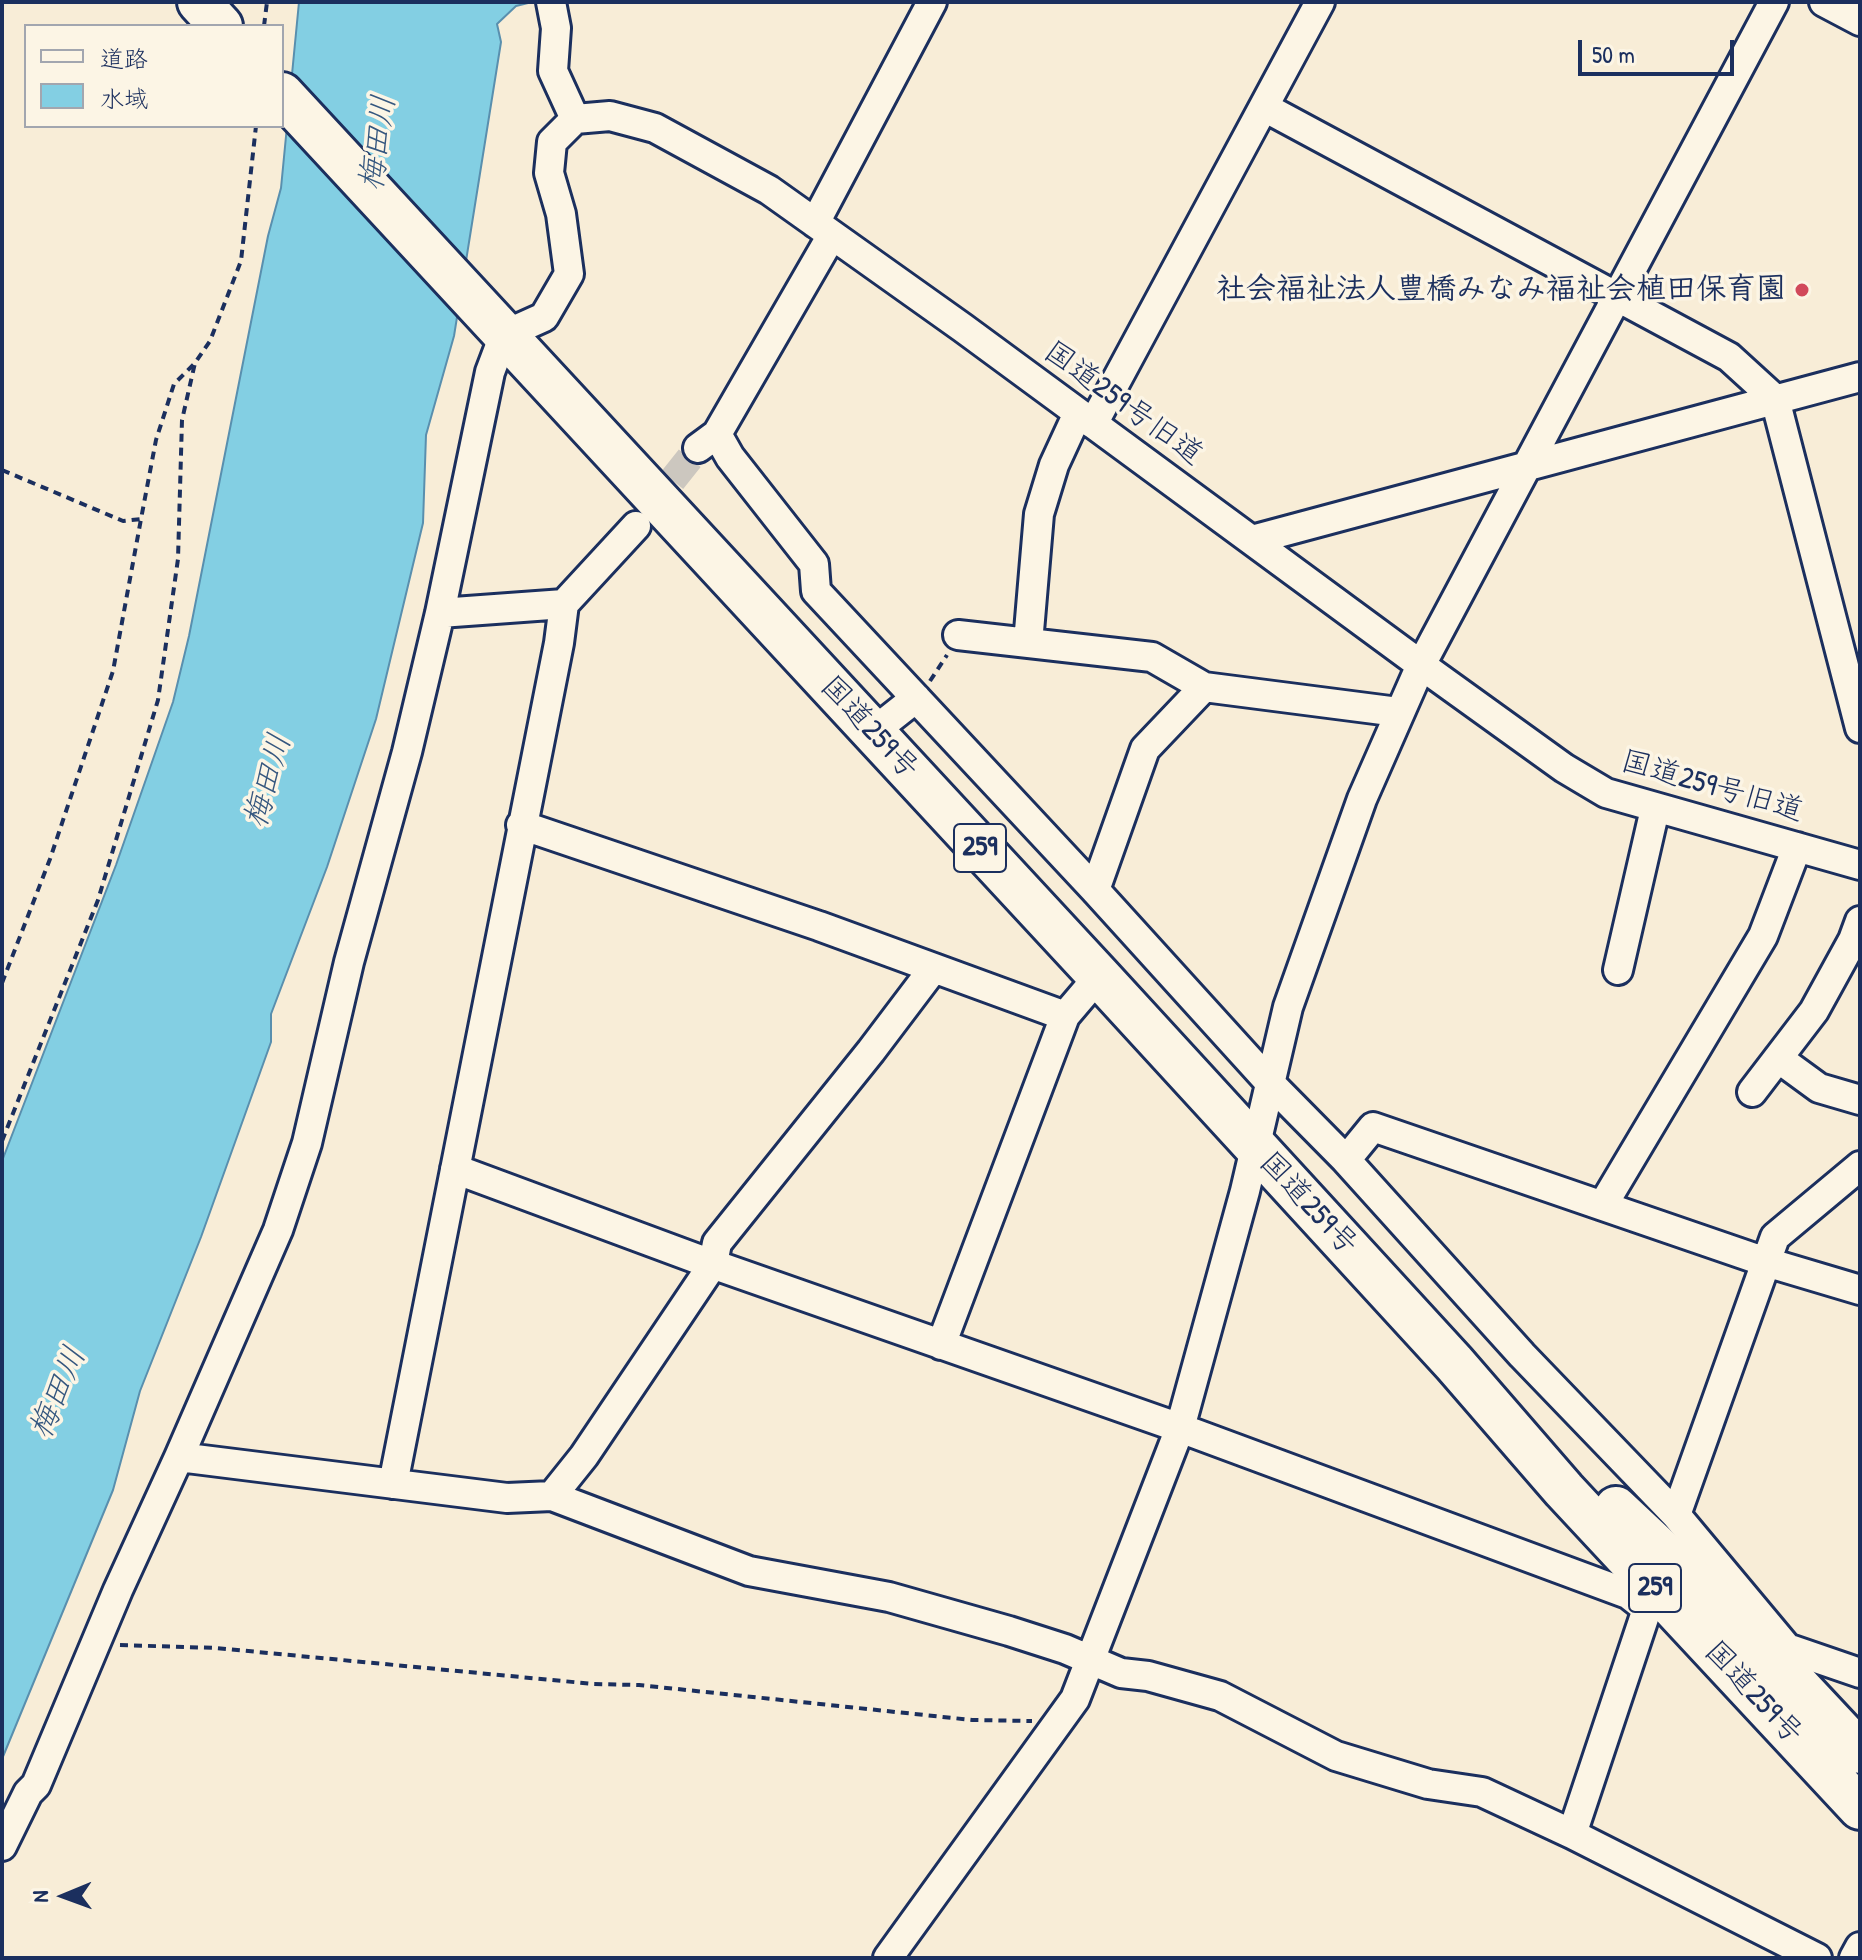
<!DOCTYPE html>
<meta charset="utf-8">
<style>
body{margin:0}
#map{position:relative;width:1862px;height:1960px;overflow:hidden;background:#f8edd7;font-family:"Patrick Hand","Klee One",sans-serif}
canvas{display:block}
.frame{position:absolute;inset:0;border:4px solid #1b2f5e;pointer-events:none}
.legend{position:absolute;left:24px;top:24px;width:260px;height:104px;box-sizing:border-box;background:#fcf5e5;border:2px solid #a2a6af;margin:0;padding:10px 14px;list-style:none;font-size:24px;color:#1b2f5e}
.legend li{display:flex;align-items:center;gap:16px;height:40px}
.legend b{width:40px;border:2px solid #a2a6af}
.north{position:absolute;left:24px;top:1856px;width:80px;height:80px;-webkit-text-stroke:6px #fcf5e5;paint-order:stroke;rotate:269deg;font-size:22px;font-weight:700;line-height:32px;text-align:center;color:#1b2f5e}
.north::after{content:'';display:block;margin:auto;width:28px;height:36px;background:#1b2f5e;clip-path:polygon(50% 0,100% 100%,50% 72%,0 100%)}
.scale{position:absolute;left:1578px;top:40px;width:156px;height:36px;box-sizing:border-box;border:4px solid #1b2f5e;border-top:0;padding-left:10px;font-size:24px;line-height:28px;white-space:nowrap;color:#1b2f5e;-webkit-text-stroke:6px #fcf5e5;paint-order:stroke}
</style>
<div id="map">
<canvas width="1862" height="1960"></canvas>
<div class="frame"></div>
<ul class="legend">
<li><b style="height:10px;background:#fcf5e5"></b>道路</li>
<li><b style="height:22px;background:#83cfe3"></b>水域</li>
</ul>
<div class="north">N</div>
<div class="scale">50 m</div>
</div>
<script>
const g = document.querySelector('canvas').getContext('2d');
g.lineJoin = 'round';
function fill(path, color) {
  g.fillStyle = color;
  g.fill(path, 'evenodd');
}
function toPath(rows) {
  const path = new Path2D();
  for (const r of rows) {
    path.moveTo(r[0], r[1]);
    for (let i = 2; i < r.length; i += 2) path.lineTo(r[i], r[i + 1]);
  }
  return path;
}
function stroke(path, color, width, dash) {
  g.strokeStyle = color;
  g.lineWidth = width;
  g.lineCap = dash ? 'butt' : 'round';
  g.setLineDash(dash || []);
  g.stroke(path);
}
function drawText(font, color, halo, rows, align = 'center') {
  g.font = font + ' "Patrick Hand","Klee One",sans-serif';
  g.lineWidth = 7;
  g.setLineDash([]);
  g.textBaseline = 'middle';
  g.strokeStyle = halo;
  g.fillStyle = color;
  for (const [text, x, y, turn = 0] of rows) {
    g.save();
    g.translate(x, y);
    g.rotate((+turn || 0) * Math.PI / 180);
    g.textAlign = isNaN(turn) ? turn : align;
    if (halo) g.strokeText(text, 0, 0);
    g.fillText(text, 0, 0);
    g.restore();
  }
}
const water = toPath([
 [299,2,528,3,516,6,497,24,501,42,454,336,426,435,423,523,376,719,327,867,271,1014,271,1042,201,1237,140,1391,113,1490,2,1759,2,1161,116,865,173,702,189,636,268,236,281,188,299,2]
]);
fill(water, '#83cfe3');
stroke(water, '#598fae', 2);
stroke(toPath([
 [646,513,698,448]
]), '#ccc7bf', 28, [28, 14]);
const minor = toPath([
 [551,2,556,28,553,71,575,119],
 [1824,2,1860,21],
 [1264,107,1729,357,1775,399,1860,728],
 [815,223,932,2],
 [1093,424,1320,2],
 [717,434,730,457,814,564,816,591,1095,890,1271,1084,1346,1160,1522,1355,1676,1515,1787,1648,1860,1673],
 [698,448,717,434,832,235],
 [1252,540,1860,377],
 [440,613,564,604],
 [958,635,1152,657,1204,687],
 [1028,643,1039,514,1054,465,1078,413],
 [873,732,916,698],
 [521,825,819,926,1065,1016],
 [1095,890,1145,749,1204,687,1398,712],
 [1618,970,1655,809],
 [1778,1058,1819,1088,1860,1100],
 [1752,1092,1814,1011,1853,940,1860,921],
 [1346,1160,1373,1127,1766,1262,1860,1290],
 [455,1169,695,1258,1180,1428,1628,1594,1647,1609,1572,1834],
 [1603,1205,1763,936,1797,847],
 [941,1345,1065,1016,1099,976],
 [179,1457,507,1498,552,1496,749,1571,889,1597,1009,1631,1065,1649,1121,1673,1148,1676,1220,1696,1336,1756,1428,1784,1482,1792,1572,1834,1817,1958],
 [393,1484,559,643,564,604,636,526],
 [552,1496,584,1456,713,1264,717,1243,871,1051,933,969],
 [1676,1515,1775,1237,1860,1166],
 [2,1846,28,1793,36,1785,118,1590,179,1457,278,1230,307,1143,349,962,407,752,440,613,490,372,504,335,544,317,569,274,561,214,549,173,552,142,575,119,610,116,655,128,769,190,963,328,1421,665,1564,768,1606,793,1860,865],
 [888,1958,1075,1699,1180,1428,1245,1191,1288,1007,1362,799,1421,665,1774,2],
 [1854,1958,1860,1947]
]);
const highway = toPath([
 [199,2,221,26],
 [282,94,1099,976,1454,1363,1564,1490,1860,1808],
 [1616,1508,1744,1628,1860,1752]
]);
stroke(minor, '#1b2f5e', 34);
stroke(highway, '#1b2f5e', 48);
stroke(toPath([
 [264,26,267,2],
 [2,470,123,521,141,519,156,440,174,384,195,363,210,341,241,261,256,126],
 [930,681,947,655],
 [2,983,50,859,113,671,141,519],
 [2,1141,98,900,158,700,178,559,182,420,195,363],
 [120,1645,216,1648,594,1684,639,1685,972,1720,1032,1721]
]), '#1b2f5e', 4, [8, 6]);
stroke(minor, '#fcf5e5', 28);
stroke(highway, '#fcf5e5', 42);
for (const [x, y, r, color] of [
 [1802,290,8,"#d1495b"]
]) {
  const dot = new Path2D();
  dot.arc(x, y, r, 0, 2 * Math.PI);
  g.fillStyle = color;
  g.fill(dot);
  stroke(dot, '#fcf5e5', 3);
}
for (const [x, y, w] of [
 [980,848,52],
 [1655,1588,52]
]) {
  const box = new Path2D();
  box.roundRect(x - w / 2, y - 24, w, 48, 6);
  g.fillStyle = '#fcf5e5';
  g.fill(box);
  stroke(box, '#1b2f5e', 2);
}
drawText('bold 28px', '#1b2f5e', null, [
 ["259",980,848],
 ["259",1655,1588]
]);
drawText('bold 30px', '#1b2f5e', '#fcf5e5', [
 ["社会福祉法人豊橋みなみ福祉会植田保育園",1786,290]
], 'right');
drawText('30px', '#1b2f5e', '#fcf5e5', [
 ["国道259号旧道",1123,404,36],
 ["国道259号",869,728,47],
 ["国道259号旧道",1712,787,16],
 ["国道259号",1308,1204,47],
 ["国道259号",1753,1693,47]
]);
drawText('italic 32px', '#35577f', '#fcf5e5', [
 ["梅田川",379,143,-82],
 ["梅田川",269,781,-74],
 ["梅田川",59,1393,-67]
]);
</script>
